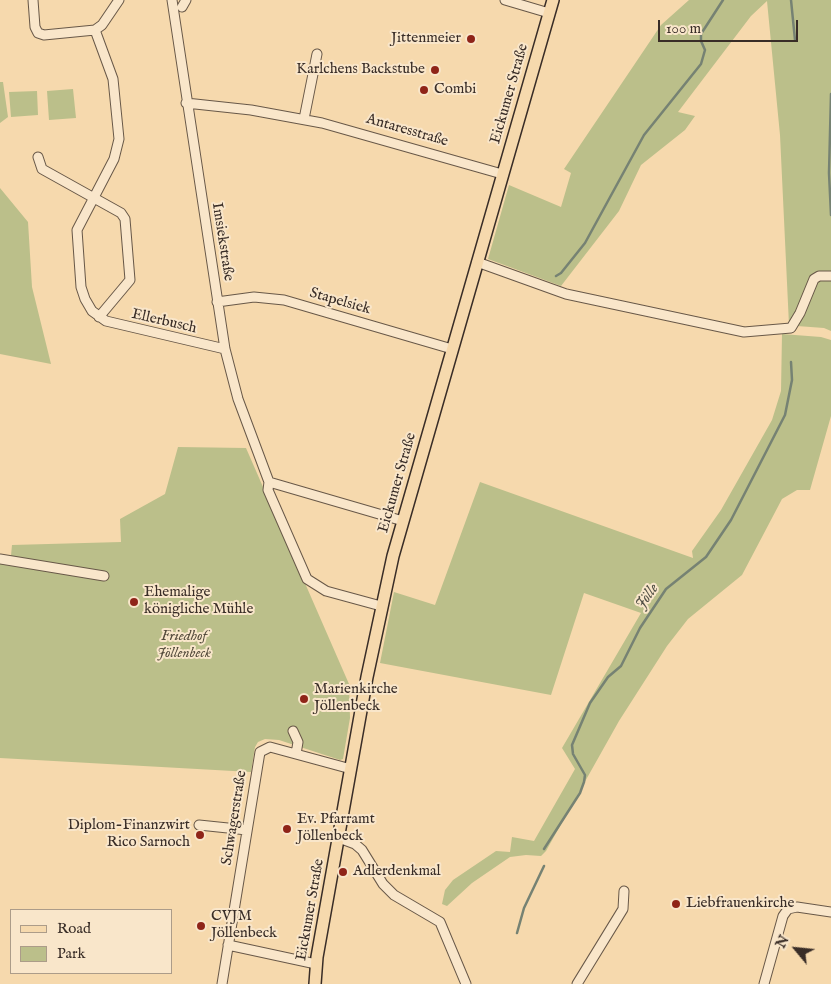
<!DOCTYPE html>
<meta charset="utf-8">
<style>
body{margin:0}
#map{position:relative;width:831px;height:984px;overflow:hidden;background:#f6d9ad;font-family:"IM FELL English",serif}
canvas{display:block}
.legend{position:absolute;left:10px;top:909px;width:162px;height:65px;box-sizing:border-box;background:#f9e6ca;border:1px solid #ac9c89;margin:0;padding:6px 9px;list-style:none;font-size:15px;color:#392d27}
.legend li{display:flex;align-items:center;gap:10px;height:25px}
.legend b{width:25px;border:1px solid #ac9c89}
.north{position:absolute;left:771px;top:924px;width:50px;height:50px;-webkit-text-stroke:4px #f9e6ca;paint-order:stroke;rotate:298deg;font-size:14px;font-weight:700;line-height:20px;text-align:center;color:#392d27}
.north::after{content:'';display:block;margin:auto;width:18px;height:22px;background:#392d27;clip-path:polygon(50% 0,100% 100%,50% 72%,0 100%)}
.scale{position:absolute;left:658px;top:20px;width:140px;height:22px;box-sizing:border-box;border:2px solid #392d27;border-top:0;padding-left:6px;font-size:15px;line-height:18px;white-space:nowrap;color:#392d27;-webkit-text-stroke:4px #f9e6ca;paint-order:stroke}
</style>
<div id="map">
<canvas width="831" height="984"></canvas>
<ul class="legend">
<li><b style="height:6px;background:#f6d9ad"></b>Road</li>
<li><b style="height:14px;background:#bbbf8a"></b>Park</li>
</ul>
<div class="north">N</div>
<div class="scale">100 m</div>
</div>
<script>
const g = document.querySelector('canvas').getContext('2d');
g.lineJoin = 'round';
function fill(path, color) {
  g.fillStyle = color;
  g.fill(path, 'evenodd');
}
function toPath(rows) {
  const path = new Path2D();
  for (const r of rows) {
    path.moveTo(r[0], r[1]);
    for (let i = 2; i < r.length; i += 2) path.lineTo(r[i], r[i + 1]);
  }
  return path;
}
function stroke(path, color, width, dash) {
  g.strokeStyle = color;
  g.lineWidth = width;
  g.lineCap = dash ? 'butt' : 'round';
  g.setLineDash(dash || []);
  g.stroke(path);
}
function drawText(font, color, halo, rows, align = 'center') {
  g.font = font + ' "IM FELL English",serif';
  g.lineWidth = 4;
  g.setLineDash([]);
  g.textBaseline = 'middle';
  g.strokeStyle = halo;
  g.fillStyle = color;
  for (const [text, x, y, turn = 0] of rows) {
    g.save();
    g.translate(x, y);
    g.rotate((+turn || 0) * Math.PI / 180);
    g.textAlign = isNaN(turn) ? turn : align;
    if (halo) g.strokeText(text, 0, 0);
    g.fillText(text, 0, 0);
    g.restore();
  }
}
fill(toPath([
 [689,0,831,0,831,273,812,276,807,283,804,298,789,325,780,135,767,1,751,16,678,112,695,116,685,130,641,165,619,211,561,286,488,259,509,185,561,207,571,173,564,169,661,25],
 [0,82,3,82,8,117,0,123],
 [73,89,76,118,49,120,47,91],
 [37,91,38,115,11,117,9,92],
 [0,188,28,222,32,287,51,364,0,354],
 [820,279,831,279,831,331,824,328,797,326,816,282],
 [782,334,821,337,831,340,831,416,810,490,797,490,782,499,742,575,688,619,667,646,619,721,546,851,541,856,526,855,510,857,472,883,447,906,442,904,445,890,453,880,496,851,510,852,512,837,534,841,575,769,562,748,641,613,584,593,551,695,380,663,394,592,435,605,480,482,693,558,692,551,721,510,772,420,781,391],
 [178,447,246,448,349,684,350,718,343,759,340,760,279,740,265,739,258,742,255,747,251,772,0,758,0,563,10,566,12,545,121,542,120,519,165,494]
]), '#bbbf8a');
stroke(toPath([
 [791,0,795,40],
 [831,94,829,173,831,215],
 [556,276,561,273,585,243,644,135,701,64,705,50,701,41,701,34,723,0],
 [544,849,580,793,584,782,585,775,573,754,572,745,590,703,608,677,621,666,640,628,666,589,706,557,731,520,785,415,792,380,791,362],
 [517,933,524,908,544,866]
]), '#768273', 2.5);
const minor = toPath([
 [33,0,35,27,38,33,44,35,95,30,102,25,119,0],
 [172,0,225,349,238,399,269,482,268,490,307,579,326,591,381,606],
 [505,0,549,13],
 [182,7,186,0],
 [95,30,113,79,119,139,114,159,77,230,81,287,85,299,92,311,106,321,225,349],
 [186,103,251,110,322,123,502,174],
 [304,119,317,54],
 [38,157,42,169,121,213,125,219,130,280,99,317],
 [477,262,566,294,744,332,791,328,800,313,814,279,819,276,831,276],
 [217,302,254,297,284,300,452,349],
 [269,482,403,521],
 [0,559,104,576],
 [293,731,298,742,296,754],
 [199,825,247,830],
 [339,838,355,844,362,850,383,884,394,895,440,922,466,984],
 [228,945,316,964],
 [222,984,260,752,270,747,351,769],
 [577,984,623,909,624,891],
 [764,984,783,916,788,909,797,907,831,912]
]);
const major = toPath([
 [315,984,317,957,367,677,393,556,553,0]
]);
stroke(minor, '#685848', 11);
stroke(major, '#392d27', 14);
stroke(minor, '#f9e6ca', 9);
stroke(major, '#f6d9ad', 11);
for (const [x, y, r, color] of [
 [471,39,5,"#8f2418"],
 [435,70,5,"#8f2418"],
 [424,90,5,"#8f2418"],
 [134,602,5,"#8f2418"],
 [304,699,5,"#8f2418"],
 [287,829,5,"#8f2418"],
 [200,835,5,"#8f2418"],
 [343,872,5,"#8f2418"],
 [676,904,5,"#8f2418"],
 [201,926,5,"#8f2418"]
]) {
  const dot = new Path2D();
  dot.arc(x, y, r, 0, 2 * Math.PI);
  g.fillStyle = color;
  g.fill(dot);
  stroke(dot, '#f9e6ca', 2);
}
drawText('15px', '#392d27', '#f9e6ca', [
 ["Jittenmeier",461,39,"right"],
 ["Karlchens Backstube",425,70,"right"],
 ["Combi",434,90],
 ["Ehemalige",144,593],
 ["königliche Mühle",144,610],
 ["Marienkirche",314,690],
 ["Jöllenbeck",314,707],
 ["Ev. Pfarramt",297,820],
 ["Jöllenbeck",297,837],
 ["Diplom-Finanzwirt",190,826,"right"],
 ["Rico Sarnoch",190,843,"right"],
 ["Adlerdenkmal",353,872],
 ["Liebfrauenkirche",686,904],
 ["CVJM",211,917],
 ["Jöllenbeck",211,934]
], 'left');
drawText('15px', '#392d27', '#f9e6ca', [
 ["Eickumer Straße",510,94,-74],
 ["Antaresstraße",407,131,16],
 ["Imsiekstraße",222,242,81],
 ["Stapelsiek",340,302,16],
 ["Ellerbusch",164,322,13],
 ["Eickumer Straße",398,483,-74],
 ["Schwagerstraße",235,818,-81],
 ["Eickumer Straße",311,910,-80]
]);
drawText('italic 15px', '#534a3b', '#f9e6ca', [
 ["Friedhof",184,637],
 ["Jöllenbeck",184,654]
]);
drawText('italic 16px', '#525046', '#f9e6ca', [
 ["Jölle",648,597,-54]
]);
</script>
